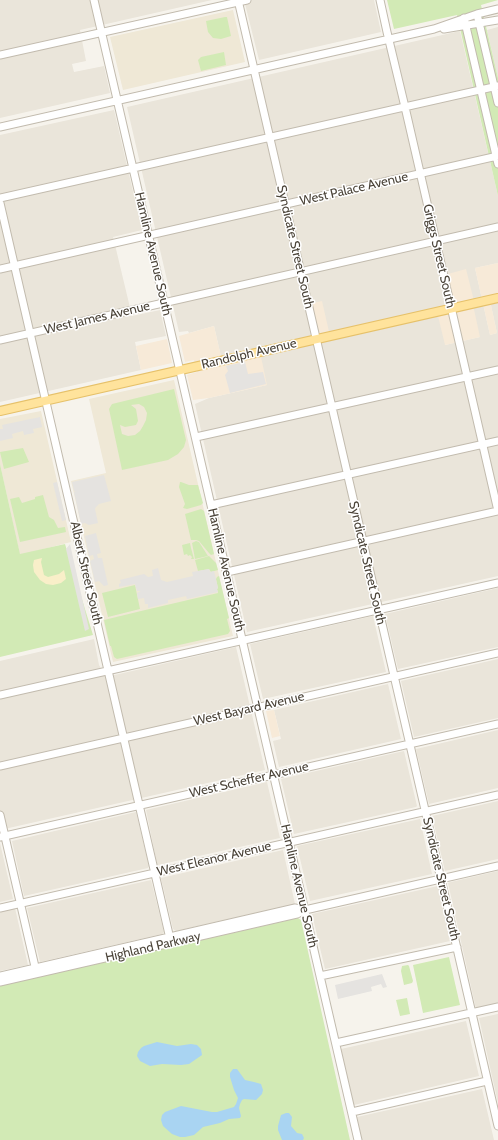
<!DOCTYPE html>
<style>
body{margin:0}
canvas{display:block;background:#f6f3ec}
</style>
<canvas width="498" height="1140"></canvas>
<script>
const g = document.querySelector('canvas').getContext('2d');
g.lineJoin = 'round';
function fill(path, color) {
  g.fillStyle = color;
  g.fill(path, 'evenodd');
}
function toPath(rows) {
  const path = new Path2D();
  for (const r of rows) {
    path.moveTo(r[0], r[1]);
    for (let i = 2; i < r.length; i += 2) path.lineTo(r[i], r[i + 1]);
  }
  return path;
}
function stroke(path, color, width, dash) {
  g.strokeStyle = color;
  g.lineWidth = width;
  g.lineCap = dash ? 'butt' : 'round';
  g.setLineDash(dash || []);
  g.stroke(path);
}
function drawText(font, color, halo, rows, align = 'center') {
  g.font = font + ' Cabin,sans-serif';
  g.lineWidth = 3;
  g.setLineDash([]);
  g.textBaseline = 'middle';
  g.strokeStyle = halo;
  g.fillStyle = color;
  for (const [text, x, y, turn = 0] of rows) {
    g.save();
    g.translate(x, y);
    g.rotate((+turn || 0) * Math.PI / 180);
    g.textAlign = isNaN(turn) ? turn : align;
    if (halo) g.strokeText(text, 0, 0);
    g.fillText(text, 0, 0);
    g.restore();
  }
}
fill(toPath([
 [0,0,212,0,80,30,86,61,72,64,74,72,104,66,110,93,0,118],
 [244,0,374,0,381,32,259,60],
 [498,27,498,78,487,30],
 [460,31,498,196,498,263,475,268,490,335,497,333,490,301,498,299,498,576,247,632,195,404,209,398,267,385,222,361,214,326,189,333,188,331,179,332,127,107],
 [452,309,480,337,445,345],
 [114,110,142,230,113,237,116,249,132,316,160,310,166,336,135,342,141,370,0,402,0,135],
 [498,588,498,647,398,669,385,614],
 [373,616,386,672,263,699,250,644],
 [94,639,99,665,106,677,236,647,265,770,0,830,0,661],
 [498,659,498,718,414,737,401,681],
 [388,684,401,739,279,767,273,741,281,739,274,710],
 [498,730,498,788,429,804,416,749],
 [404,751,417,806,416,807,294,834,281,779],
 [267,782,280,838,158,865,157,864,146,810],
 [498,801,498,859,445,871,432,816],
 [136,812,149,866,148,868,24,896,12,841],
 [420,819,432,874,310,901,297,846],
 [0,843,13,899,0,902],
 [283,850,295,904,176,931,173,929,161,878],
 [498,871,498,1004,476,1009,448,883,451,882],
 [151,880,164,932,162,934,40,962,27,908],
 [438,886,450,941,325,969,312,914],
 [15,908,28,965,0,971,0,912],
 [498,1014,498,1103,479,1018],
 [466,1021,479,1076,354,1105,341,1049],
 [482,1089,494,1140,362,1140,357,1117]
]), '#eae5da');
fill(toPath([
 [498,263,498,299,490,301,497,333,490,335,475,268],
 [466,269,475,305,473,305,480,337,445,345,437,312,451,308,444,275],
 [322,301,330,336,315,340,308,304],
 [214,326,222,361,260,352,267,385,209,398,193,400,187,375,197,372,194,360,185,362,179,336],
 [167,339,172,363,141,370,136,346],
 [274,710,280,736,272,738,266,711]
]), '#f7ead8');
fill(toPath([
 [233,10,245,62,123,90,110,37],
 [174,380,233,636,113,662,71,481,106,473,89,399],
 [41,411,71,542,20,555,0,464,0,419]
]), '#efe8d6');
fill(toPath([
 [387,0,498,0,481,5,498,78,498,196,457,15,394,29],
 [225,17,227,17,231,36,221,39,213,38,208,32,206,21],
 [224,52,226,65,201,71,198,60,201,57],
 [174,389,186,440,184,447,178,454,168,460,122,470,109,409,112,404],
 [139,404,144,407,147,413,146,420,143,426,140,431,135,435,128,436,122,434,120,425,125,427,136,425,138,421,136,409,131,405],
 [23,448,29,462,4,469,0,452],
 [0,464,20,554,65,544,93,635,0,657],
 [181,482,189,485,198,485,203,503,201,505,187,509,183,508,185,504,179,487,180,482],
 [43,495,49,517,54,520,58,528,65,527,66,532,20,542,10,499,19,497,22,503,35,499,35,497],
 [201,509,204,511,214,554,211,555,209,553,199,541,196,540,191,540,185,514],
 [196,541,199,542,208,556,195,559,192,543],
 [190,543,191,548,194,559,191,559,192,557,190,555,188,556,187,554,184,555,182,545],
 [209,556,216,563,218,570,211,572,209,569,198,571,195,560],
 [219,576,229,618,227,619,230,631,228,634,117,659,114,657,111,646,110,646,104,620,141,611,218,593,217,589,218,588,216,579,217,577],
 [135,585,140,609,108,617,102,593],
 [298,918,301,920,350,1140,0,1140,0,986],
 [449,957,460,1005,423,1013,413,965],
 [408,965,409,966,413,981,412,983,404,985,401,971,402,966],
 [407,998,410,1014,400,1016,396,1000]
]), '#d2eab5');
fill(toPath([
 [42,558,41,562,44,575,48,577,59,574,64,570,66,579,61,583,53,585,46,584,40,580,34,572,33,565,34,560]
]), '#f9efc9');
fill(toPath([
 [245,362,248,374,263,372,266,384,230,393,225,375,228,371,226,366],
 [40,417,42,427,33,429,34,433,24,435,23,431,12,434,13,438,0,441,0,429,3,429,2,425],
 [104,475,111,501,99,504,96,507,95,509,98,523,89,525,85,523,81,524,74,492,76,491,74,491,72,482],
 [57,482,66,520,62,521,53,483],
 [96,533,101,553,97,554,98,558,102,558,108,585,104,586,99,581,95,582,90,561,94,559,93,555,89,556,85,536],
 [70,544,89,629,85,631,66,549],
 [158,568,161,580,167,582,193,576,192,572,209,569,210,572,214,571,218,588,217,589,218,592,187,599,186,596,168,600,168,603,148,608,148,604,145,604,144,598,138,599,137,593,141,591,137,591,135,584,119,587,119,584,121,583,120,580,144,574,148,577,153,576,152,570],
 [382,974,387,987,383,988,381,984,371,987,372,991,338,999,335,985]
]), '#e5e3e0');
fill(toPath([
 [157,1042,177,1046,191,1044,197,1045,201,1049,202,1055,189,1064,181,1065,162,1064,150,1066,140,1061,137,1056,138,1052,141,1048,144,1046],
 [233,1069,237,1069,245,1080,254,1082,261,1084,263,1090,262,1094,256,1100,244,1099,242,1100,240,1104,239,1108,241,1116,240,1118,229,1119,220,1123,203,1127,194,1135,185,1137,180,1137,172,1134,163,1126,161,1120,162,1115,165,1112,181,1106,212,1112,217,1112,234,1107,236,1104,238,1098,234,1090,230,1077,230,1073],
 [286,1113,289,1113,292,1117,291,1126,297,1133,302,1134,304,1138,303,1140,282,1140,278,1130,278,1126,281,1115]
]), '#a9d4f2');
const minor = toPath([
 [94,0,358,1140],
 [238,0,498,1126],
 [380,0,387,32,405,107,498,511],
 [477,14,498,103],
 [464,18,498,164],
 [444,29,498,20],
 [0,55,247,0],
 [0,127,434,29,477,14,498,9],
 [0,198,498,86],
 [0,203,171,943],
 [0,269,498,156],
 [0,340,498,227],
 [196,437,331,407,498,370],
 [211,505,498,441],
 [227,572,498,511],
 [0,695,498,583],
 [0,766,498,653],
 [0,815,36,971],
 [0,837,498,724],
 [0,908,498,795],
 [0,976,295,908,305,910],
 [320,976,457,947],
 [0,982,297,914,305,910,498,866],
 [336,1043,498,1007],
 [352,1112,487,1081]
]);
const major = toPath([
 [0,411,498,298]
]);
stroke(minor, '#c2bbae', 9);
stroke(major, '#e6c16a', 10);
stroke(minor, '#fff', 7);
stroke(major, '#ffe39c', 8);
drawText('13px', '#4b4439', '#fff', [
 ["West Palace Avenue",354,189,-13],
 ["Syndicate Street South",295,247,77],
 ["Hamline Avenue South",153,254,77],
 ["Griggs Street South",439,256,77],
 ["West James Avenue",97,318,-13],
 ["Randolph Avenue",249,354,-13],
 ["Syndicate Street South",367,563,77],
 ["Hamline Avenue South",226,570,77],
 ["Albert Street South",86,573,77],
 ["West Bayard Avenue",249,709,-13],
 ["West Scheffer Avenue",249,780,-13],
 ["West Eleanor Avenue",214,859,-13],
 ["Syndicate Street South",441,879,77],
 ["Hamline Avenue South",299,886,77],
 ["Highland Parkway",153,947,-13]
]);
</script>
